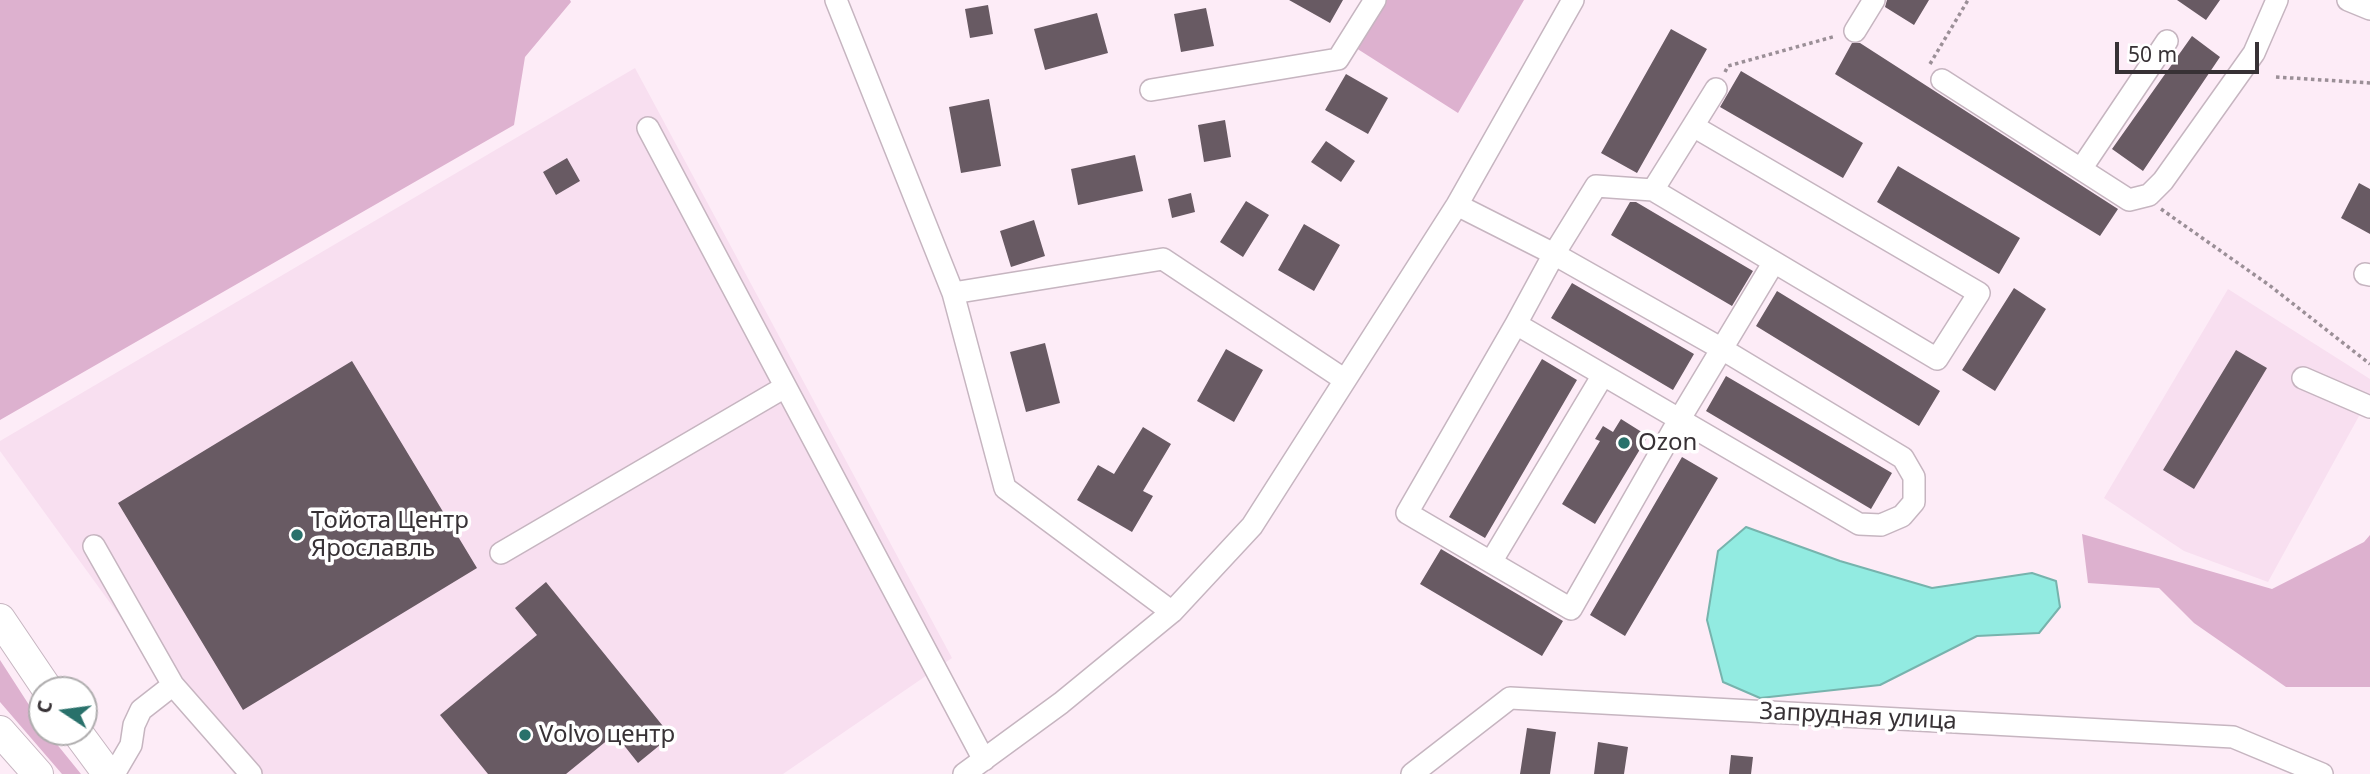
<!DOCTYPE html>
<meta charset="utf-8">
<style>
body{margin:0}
#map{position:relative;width:2370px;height:774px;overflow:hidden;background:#fdecf7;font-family:"Noto Sans",sans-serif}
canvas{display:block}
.north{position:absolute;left:28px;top:676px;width:70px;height:70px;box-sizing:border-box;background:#fff;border:2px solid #afadae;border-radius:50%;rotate:283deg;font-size:19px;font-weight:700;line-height:28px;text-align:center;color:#373135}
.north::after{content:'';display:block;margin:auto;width:24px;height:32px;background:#29716b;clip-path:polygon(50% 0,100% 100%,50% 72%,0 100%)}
.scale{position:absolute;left:2115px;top:42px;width:144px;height:32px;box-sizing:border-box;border:4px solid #373135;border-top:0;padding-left:9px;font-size:21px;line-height:24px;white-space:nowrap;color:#373135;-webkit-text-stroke:5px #fff;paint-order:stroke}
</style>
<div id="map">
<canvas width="2370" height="774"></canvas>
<div class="north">С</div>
<div class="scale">50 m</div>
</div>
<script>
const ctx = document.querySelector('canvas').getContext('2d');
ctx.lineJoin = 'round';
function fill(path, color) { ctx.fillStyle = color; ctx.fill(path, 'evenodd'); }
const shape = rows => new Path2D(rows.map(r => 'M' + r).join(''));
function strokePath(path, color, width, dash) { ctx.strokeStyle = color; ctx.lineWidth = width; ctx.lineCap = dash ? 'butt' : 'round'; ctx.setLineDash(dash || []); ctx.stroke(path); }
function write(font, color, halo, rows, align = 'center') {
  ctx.font = font + ' "Noto Sans",sans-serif'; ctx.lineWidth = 7; ctx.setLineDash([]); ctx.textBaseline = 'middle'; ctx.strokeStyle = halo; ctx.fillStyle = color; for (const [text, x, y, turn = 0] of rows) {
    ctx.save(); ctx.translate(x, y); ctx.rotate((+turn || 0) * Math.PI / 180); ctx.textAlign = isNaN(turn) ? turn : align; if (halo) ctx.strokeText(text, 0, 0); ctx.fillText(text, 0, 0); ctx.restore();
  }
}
fill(shape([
 [635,68,952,658,783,774,234,774,0,451,0,441],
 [2228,289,2370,379,2370,396,2268,582,2184,551,2104,498]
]), '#f8dff0');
fill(shape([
 [0,0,570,0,571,2,525,57,514,125,0,420],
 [1385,0,1524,0,1458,113,1356,48],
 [2082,534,2272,589,2364,542,2370,535,2370,687,2286,687,2194,623,2159,588,2088,583],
 [0,660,42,725,42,732,47,732,81,774,62,774,0,702]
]), '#ddb1cf');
const water = shape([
 [1746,527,1840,561,1932,588,2032,573,2056,581,2060,607,2039,633,1977,636,1880,685,1760,698,1723,682,1707,620,1718,551,1746,527]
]);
fill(water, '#92ebe1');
strokePath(water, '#77b3ad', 2);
fill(shape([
 [1289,0,1343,0,1330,23],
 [1887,0,1929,0,1914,25,1885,7],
 [2177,0,2220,0,2206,20],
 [988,5,993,34,970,38,965,9],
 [1206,8,1214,46,1181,52,1174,14],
 [1097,13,1108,53,1045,70,1034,29],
 [1671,29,1707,49,1637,173,1601,153],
 [2192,36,2220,57,2143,171,2112,149],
 [1852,43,1860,43,2118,209,2100,236,1835,74],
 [1741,71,1863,143,1843,178,1720,107],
 [1346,74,1388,98,1368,134,1325,110],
 [989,99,1001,166,961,173,949,107],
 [1225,120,1231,157,1204,162,1198,125],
 [1326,141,1355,161,1341,182,1311,162],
 [1135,155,1143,191,1078,205,1071,169],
 [567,158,580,181,556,195,543,172],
 [1898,166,2020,238,1999,274,1877,202],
 [2359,183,2370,189,2370,234,2341,218],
 [1191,193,1195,212,1172,218,1168,199],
 [1246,201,1269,215,1243,257,1220,242],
 [1630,202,1636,202,1753,271,1732,306,1611,235],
 [1034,220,1045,256,1011,267,1000,231],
 [1304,224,1340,245,1314,291,1278,270],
 [1572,283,1694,354,1673,390,1551,318],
 [2014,288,2046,309,1995,391,1962,370],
 [1777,291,1940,391,1919,426,1756,326],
 [1045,343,1060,403,1026,412,1010,352],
 [1226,349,1263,370,1234,422,1197,401],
 [2236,350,2267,368,2194,489,2163,470],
 [1542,359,1577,380,1485,538,1449,517],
 [352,361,477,568,243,710,118,503],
 [1726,376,1892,473,1871,509,1706,411],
 [1621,419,1648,436,1595,524,1562,504,1600,441,1595,439,1603,426,1613,432],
 [1143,427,1171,444,1143,491,1153,496,1132,532,1077,500,1098,465,1114,474],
 [1682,457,1718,478,1625,636,1590,615],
 [1441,549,1563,621,1542,656,1420,584],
 [546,582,671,736,638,763,615,734,566,774,488,774,440,715,537,635,515,608],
 [1527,728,1556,732,1550,774,1520,774],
 [1598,742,1628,747,1624,774,1594,774],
 [1731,755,1753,757,1751,774,1729,774]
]), '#685a63');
const minor = shape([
 [836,0,953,293,1005,488,1172,612],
 [2348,0,2370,9],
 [1855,31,1874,0],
 [1942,80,2129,200,2149,195,2163,181,2254,53,2277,0],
 [1151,90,1338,59,1375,0],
 [1693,126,1716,89],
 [648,128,984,760],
 [2081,169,2167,41],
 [1457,205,1554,254,1596,186,1653,190,1693,126,1979,293,1937,359,1653,190],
 [1554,254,1722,349,1903,458,1914,477,1914,502,1902,516,1881,525,1859,524,1516,324,1554,254],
 [2365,274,2370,275],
 [953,293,1163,259,1345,380],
 [1516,324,1407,513,1571,609,1679,420,1774,262],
 [2303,378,2370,407],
 [94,546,173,685,251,774],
 [501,553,785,387],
 [1491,562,1603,375],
 [114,774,131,745,134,725,141,710,173,685],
 [964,774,1061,703,1172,612,1252,526,1457,205,1573,0],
 [1412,774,1510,698,2233,737,2322,774]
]);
const highway = shape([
 [0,619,48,690],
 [0,731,38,774],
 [77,732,108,774]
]);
strokePath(minor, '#c6b5c0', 24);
strokePath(highway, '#c6b5c0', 32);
strokePath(shape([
 [1930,64,1968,0],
 [1725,72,1728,66,1836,36],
 [2276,77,2370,83],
 [2161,209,2269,285,2370,364]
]), '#9b8f97', 3.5, [3.5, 3.5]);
strokePath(minor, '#fff', 21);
strokePath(highway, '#fff', 30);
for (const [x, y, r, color] of [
 [1624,443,7,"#29716b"],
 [297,535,7,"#29716b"],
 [525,735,7,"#29716b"]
]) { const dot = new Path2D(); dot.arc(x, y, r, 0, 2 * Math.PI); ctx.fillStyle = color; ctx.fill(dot); strokePath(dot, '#fff', 2.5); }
write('24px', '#373135', '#fff', [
 ["Ozon",1638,443],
 ["Тойота Центр",311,521],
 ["Ярославль",311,549],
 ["Volvo центр",539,735]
], 'left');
write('24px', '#373135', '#fff', [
 ["Запрудная улица",1858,717,3]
]);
</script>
